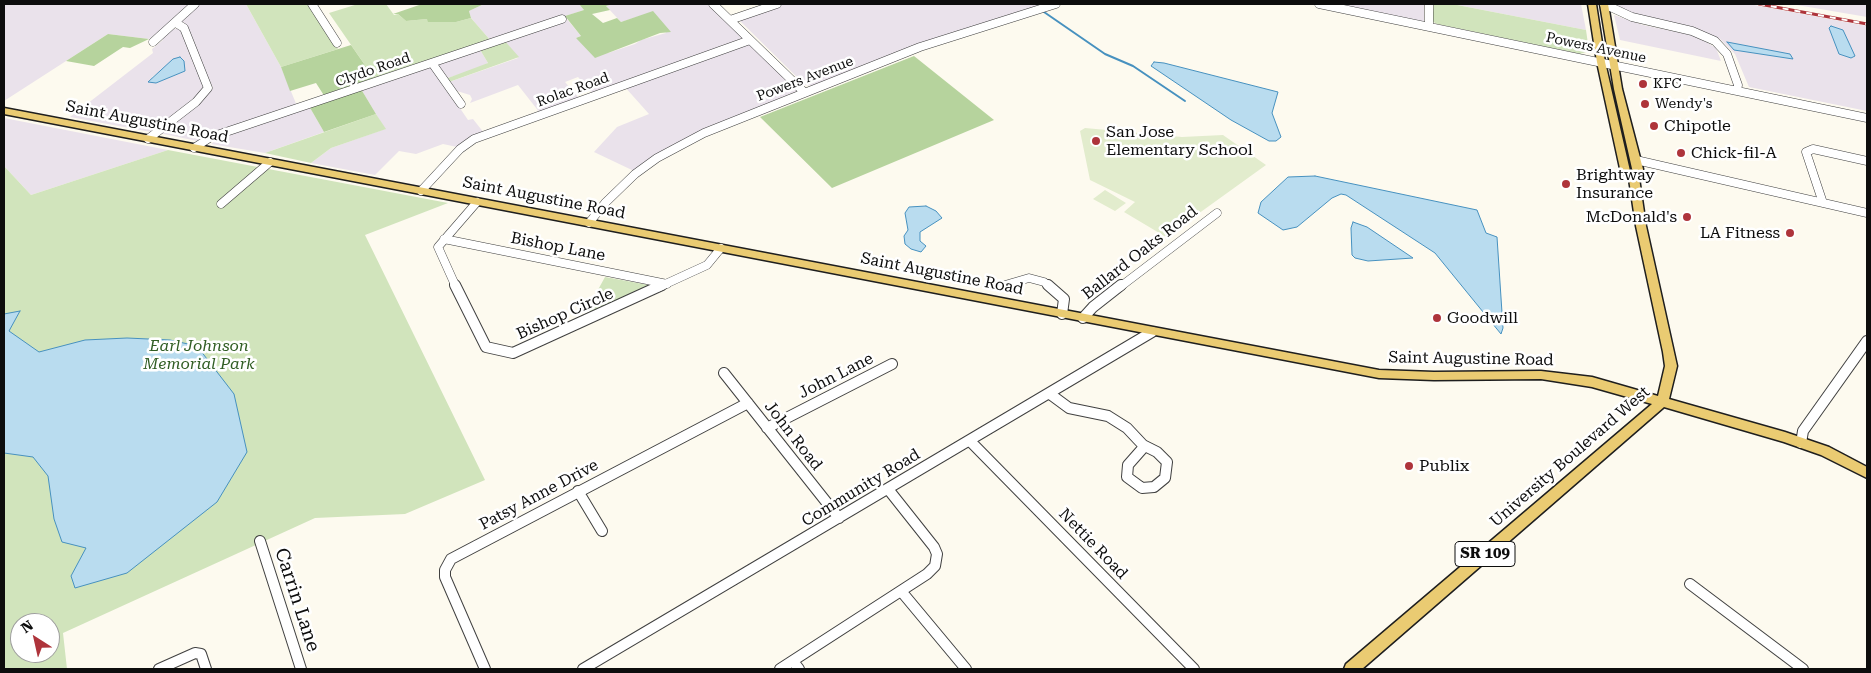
<!DOCTYPE html>
<style>
body{margin:0}
#map{position:relative;width:1871px;height:673px;overflow:hidden;background:#fdfaef;font-family:"Roboto Serif",serif}
canvas{display:block}
.frame{position:absolute;inset:0;border:5px solid #0d0d0d;pointer-events:none}
.north{position:absolute;left:10px;top:613px;width:50px;height:50px;box-sizing:border-box;background:#fff;border:1px solid #9e9e9e;border-radius:50%;rotate:325deg;font-size:14px;font-weight:700;line-height:20px;text-align:center;color:#0d0d0d}
.north::after{content:'';display:block;margin:auto;width:18px;height:22px;background:#ae343b;clip-path:polygon(50% 0,100% 100%,50% 72%,0 100%)}
</style>
<div id="map">
<canvas width="1871" height="673"></canvas>
<div class="frame"></div>
<div class="north">N</div>
</div>
<script>
const ctx = document.querySelector('canvas').getContext('2d');
ctx.lineJoin = 'round';
function fill(path, color) { ctx.fillStyle = color; ctx.fill(path, 'evenodd'); }
const shape = rows => new Path2D(rows.map(r => 'M' + r).join(''));
function strokePath(path, color, width, dash) { ctx.strokeStyle = color; ctx.lineWidth = width; ctx.lineCap = dash ? 'butt' : 'round'; ctx.setLineDash(dash || []); ctx.stroke(path); }
function write(font, color, halo, rows, align = 'center') {
  ctx.font = font + ' "Roboto Serif",serif'; ctx.lineWidth = 5; ctx.setLineDash([]); ctx.textBaseline = 'middle'; ctx.strokeStyle = halo; ctx.fillStyle = color; for (const [text, x, y, turn = 0] of rows) {
    ctx.save(); ctx.translate(x, y); ctx.rotate((+turn || 0) * Math.PI / 180); ctx.textAlign = isNaN(turn) ? turn : align; if (halo) ctx.strokeText(text, 0, 0); ctx.fillText(text, 0, 0); ctx.restore();
  }
}
fill(shape([
 [4,4,246,4,281,67,297,106,197,141,159,133,213,88,184,22,172,23,149,39,108,34,4,101],
 [484,4,579,4,584,10,491,41,471,18,469,11],
 [613,4,710,4,744,37,741,41,593,94,578,77,565,82,580,99,540,113,518,85,470,103,472,99,470,95,457,91,449,82,518,58,504,40,566,18,581,36,576,38,608,53,635,44,641,40,666,33,653,12,621,22,606,6],
 [782,4,1035,4,1040,7,814,86,805,85,739,20],
 [1334,4,1424,4,1424,21,1419,21],
 [1452,4,1581,4,1586,30],
 [1613,4,1749,4,1867,26,1867,111,1749,87,1735,54,1720,39,1688,26,1631,13],
 [1791,4,1867,4,1867,17],
 [1614,15,1643,25,1696,36,1716,48,1721,61,1620,40],
 [180,28,204,83,203,92,151,132,70,117,153,53,152,49,163,40,162,36,169,30],
 [173,59,185,71,156,83,152,77,161,71],
 [747,43,751,44,797,91,694,135,634,171,594,152,617,127,649,114,624,86],
 [479,48,488,63,482,67,448,78,437,64],
 [432,67,468,120,473,119,484,133,469,138,457,147,443,144,416,154,399,151,375,175,311,163,331,148,385,129,361,89],
 [309,106,324,132,265,153,211,144,220,137],
 [4,118,168,150,31,195,4,166]
]), '#eae2eb');
fill(shape([
 [246,4,308,4,338,49,281,67],
 [358,4,386,4,394,15,398,14,406,21,427,19,456,22,471,18,491,41,376,81,329,13],
 [1434,4,1452,4,1586,30,1589,51,1580,54,1437,24,1432,21],
 [504,40,519,57,449,82,448,78,488,63,479,48],
 [376,114,386,129,331,148,311,163,265,153],
 [168,150,448,203,365,235,485,480,405,514,315,518,63,633,67,669,4,669,4,166,31,195],
 [20,623,50,623,50,653,20,653],
 [605,277,654,286,592,314,588,308]
]), '#d1e4bc');
fill(shape([
 [422,4,484,4,469,11,471,18,456,22,428,22,427,19,406,21,398,14,393,14],
 [579,4,613,4,606,6,610,10,592,14,603,23,617,18,621,22,653,11,671,32,660,33,595,58,576,38,581,36,565,16,584,10],
 [108,34,149,39,130,48,123,47,94,66,66,61],
 [351,45,376,81,325,97,316,83,290,91,281,67],
 [914,56,994,120,832,188,760,117],
 [361,89,376,114,324,132,309,106]
]), '#b6d39d');
fill(shape([
 [1085,128,1182,137,1223,135,1266,165,1166,237,1124,212,1135,202,1090,180,1080,131],
 [1105,190,1126,203,1115,211,1093,199]
]), '#e2eccd');
const water = shape([
 [1831,26,1843,30,1855,56,1851,58,1839,54,1829,28,1831,26],
 [1727,42,1790,54,1793,59,1734,50,1727,42],
 [180,57,184,61,185,71,156,83,148,82,173,59,180,57],
 [1154,62,1164,63,1278,92,1272,113,1281,137,1276,141,1269,141,1231,120,1157,70,1151,66,1154,62],
 [1315,176,1477,210,1486,233,1497,237,1503,328,1501,334,1435,253,1346,195,1341,194,1332,198,1297,227,1283,230,1258,213,1261,202,1288,177,1315,176],
 [926,206,936,211,942,218,920,232,920,241,926,246,921,252,911,249,905,244,904,236,908,230,905,213,909,207,926,206],
 [1353,222,1367,227,1413,258,1368,261,1355,258,1352,255,1351,228,1353,222],
 [20,311,9,331,39,352,85,340,127,338,170,340,197,346,234,394,247,452,217,502,127,573,75,588,71,576,86,548,62,542,54,519,48,476,33,457,4,453,4,314,20,311]
]);
fill(water, '#b9dcef');
strokePath(water, '#4791bf', 1);
strokePath(shape([
 [1044,12,1105,54,1133,66,1185,101]
]), '#4791bf', 2);
const minorFar1 = shape([
 [312,4,337,43],
 [713,4,804,92],
 [1319,4,1867,118],
 [1429,4,1429,27],
 [1604,4,1632,17,1692,31,1715,41,1727,54,1738,85,1737,90],
 [730,20,777,4],
 [153,42,195,4],
 [432,63,461,104],
 [148,139,196,102,208,88,184,28,176,23],
 [194,148,211,137,562,19],
 [1636,160,1867,213],
 [421,191,460,149,474,139,750,40],
 [1823,203,1806,152,1813,149,1867,161],
 [221,204,270,162],
 [589,223,605,203,635,174,657,158,704,133,920,47,1056,4],
 [444,239,667,284],
 [1005,285,1029,278,1044,282,1050,287],
 [456,287,438,247,477,202],
 [659,287,707,265,721,248],
 [1120,287,1217,213]
]);
const minor = shape([
 [455,285,486,347,513,353,662,285],
 [1048,285,1064,299,1062,314],
 [1083,318,1093,307,1121,285],
 [724,373,839,518],
 [1050,394,1069,408,1108,416,1127,428,1143,445],
 [767,428,892,364],
 [970,441,1194,669],
 [1801,443,1803,431,1867,341],
 [1143,445,1157,452,1167,462,1165,478,1154,487,1142,488,1127,477,1128,465,1143,448,1143,445],
 [578,491,602,531],
 [260,541,301,669],
 [1690,584,1803,669],
 [901,591,966,669],
 [793,661,799,669],
 [159,669,195,653,201,654,206,669],
 [485,669,445,577,445,570,451,559,748,403],
 [583,669,1152,332],
 [780,669,927,574,935,566,937,554,934,547,888,489]
]);
const major = shape([
 [1588,4,1596,4,1605,62,1630,171,1633,173,1614,89,1600,4,1608,4,1622,89,1644,173,1639,178,1646,226,1677,366,1669,399,1785,432,1829,447,1867,467,1867,478,1821,455,1784,442,1664,407,1362,669,1344,669,1346,664,1652,404,1592,387,1541,379,1434,380,1379,378,4,114,4,108,1379,370,1434,372,1541,371,1592,377,1658,396,1665,366,1663,352,1636,226,1629,179,1621,173,1597,62,1588,4]
]);
strokePath(minorFar1, '#404040', 9);
strokePath(minor, '#404040', 12);
strokePath(major, '#1e1e1e', 3);
strokePath(minorFar1, '#fff', 8);
strokePath(minor, '#fff', 10);
fill(major, '#eacb72');
const rail = shape([
 [1759,4,1867,24]
]);
strokePath(rail, '#ae343b', 3);
strokePath(rail, '#fff', 2, [6]);
for (const [x, y, r, color] of [
 [1643,84,5,"#ae343b"],
 [1645,104,5,"#ae343b"],
 [1654,126,5,"#ae343b"],
 [1096,141,5,"#ae343b"],
 [1681,153,5,"#ae343b"],
 [1566,184,5,"#ae343b"],
 [1687,217,5,"#ae343b"],
 [1790,233,5,"#ae343b"],
 [1437,318,5,"#ae343b"],
 [1409,466,5,"#ae343b"]
]) { const dot = new Path2D(); dot.arc(x, y, r, 0, 2 * Math.PI); ctx.fillStyle = color; ctx.fill(dot); strokePath(dot, '#fff', 2); }
write('14px', '#0d0d0d', '#fff', [
 ["Powers Avenue",1596,48,12],
 ["Clydo Road",373,70,-19],
 ["Powers Avenue",805,79,-21],
 ["Rolac Road",573,90,-20]
]);
write('14px', '#0d0d0d', '#fff', [
 ["KFC",1653,84],
 ["Wendy's",1655,104]
], 'left');
for (const [x, y, w] of [
 [1485,554,60]
]) { const box = new Path2D(); box.roundRect(x - w / 2, y - 12.5, w, 25, 4); ctx.fillStyle = '#fff'; ctx.fill(box); strokePath(box, '#0d0d0d', 1); }
write('bold 15px', '#0d0d0d', null, [
 ["SR 109",1485,554]
]);
write('16px', '#0d0d0d', '#fff', [
 ["Saint Augustine Road",147,122,11],
 ["Saint Augustine Road",544,198,11],
 ["Bishop Lane",558,247,11],
 ["Ballard Oaks Road",1140,253,-38],
 ["Saint Augustine Road",942,274,11],
 ["Bishop Circle",565,314,-24],
 ["Saint Augustine Road",1471,359,1],
 ["John Lane",836,376,-27],
 ["John Road",793,436,52],
 ["University Boulevard West",1570,457,-41],
 ["Community Road",861,488,-31],
 ["Patsy Anne Drive",539,495,-28],
 ["Nettie Road",1093,544,46]
]);
write('16px', '#0d0d0d', '#fff', [
 ["Chipotle",1664,126],
 ["San Jose",1106,132],
 ["Elementary School",1106,150],
 ["Chick-fil-A",1691,153],
 ["Brightway",1576,175],
 ["Insurance",1576,193],
 ["McDonald's",1677,217,"right"],
 ["LA Fitness",1780,233,"right"],
 ["Goodwill",1447,318],
 ["Publix",1419,466]
], 'left');
write('italic 16px', '#315e24', '#fff', [
 ["Earl Johnson",199,346],
 ["Memorial Park",199,364]
]);
write('19px', '#0d0d0d', '#fff', [
 ["Carrin Lane",297,600,72]
]);
</script>
